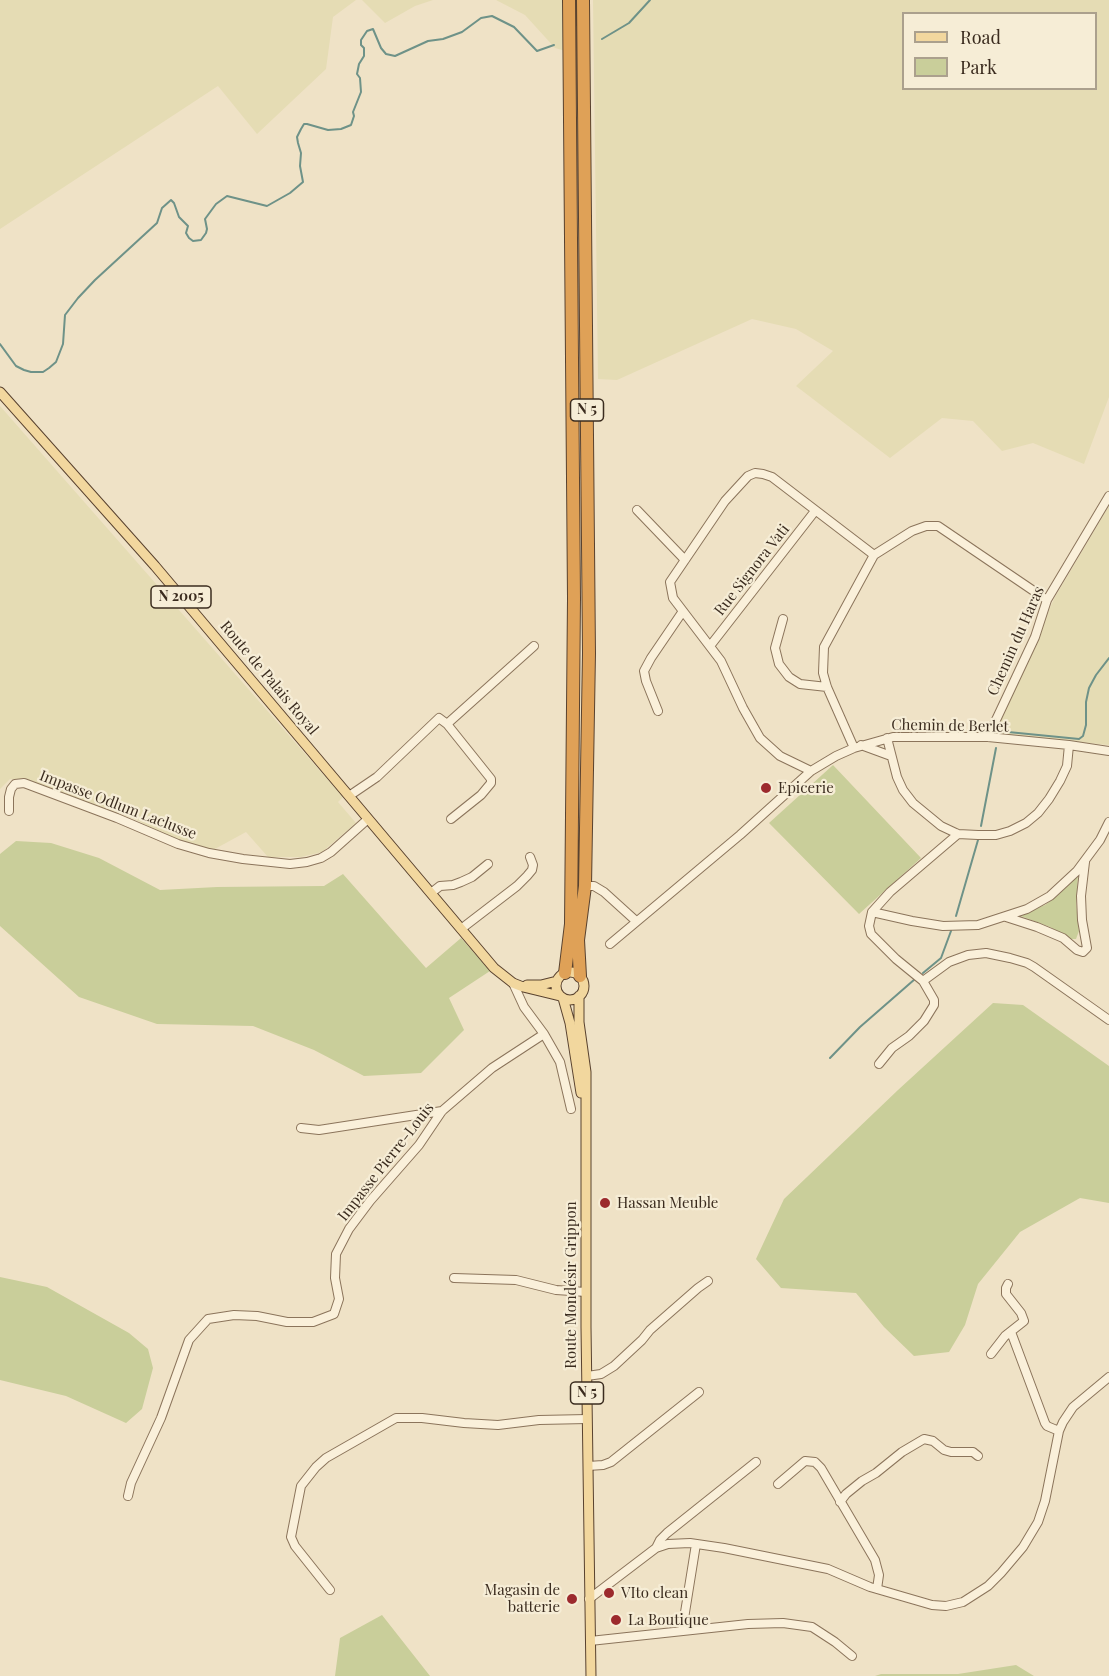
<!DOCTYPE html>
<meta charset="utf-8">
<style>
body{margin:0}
#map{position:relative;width:1109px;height:1676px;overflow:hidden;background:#efe2c6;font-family:"Playfair Display",serif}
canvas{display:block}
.legend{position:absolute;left:902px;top:12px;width:195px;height:78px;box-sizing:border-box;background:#f6edd6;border:2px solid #aba08d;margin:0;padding:8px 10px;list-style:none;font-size:18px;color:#3b2c1f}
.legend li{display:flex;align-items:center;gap:12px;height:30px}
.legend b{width:30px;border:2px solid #aba08d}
</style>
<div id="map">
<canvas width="1109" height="1676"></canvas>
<ul class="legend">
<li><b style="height:8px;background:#f2d79e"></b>Road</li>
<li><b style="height:16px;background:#c9ce9a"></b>Park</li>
</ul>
</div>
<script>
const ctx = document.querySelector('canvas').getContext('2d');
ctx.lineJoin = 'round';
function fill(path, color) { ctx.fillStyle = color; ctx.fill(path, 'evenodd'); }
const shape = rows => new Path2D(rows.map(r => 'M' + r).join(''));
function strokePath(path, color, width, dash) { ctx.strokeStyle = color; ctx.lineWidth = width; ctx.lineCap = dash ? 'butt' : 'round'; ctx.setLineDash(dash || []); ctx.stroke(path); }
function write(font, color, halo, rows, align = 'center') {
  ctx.font = font + ' "Playfair Display",serif'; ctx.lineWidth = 4.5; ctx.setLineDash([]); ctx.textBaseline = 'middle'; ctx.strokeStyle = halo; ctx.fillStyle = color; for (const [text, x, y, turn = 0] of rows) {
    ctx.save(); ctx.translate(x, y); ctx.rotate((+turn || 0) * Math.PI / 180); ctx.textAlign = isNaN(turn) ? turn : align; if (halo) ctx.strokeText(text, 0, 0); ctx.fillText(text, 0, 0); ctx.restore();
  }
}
fill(shape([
 [0,0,356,0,333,17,326,69,257,134,218,86,0,229],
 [362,0,433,0,415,6,385,23],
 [496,0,569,0,569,52,555,48,525,15],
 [593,0,1109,0,1109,397,1084,464,1033,443,1002,451,973,421,942,418,890,458,796,386,833,351,796,329,752,319,617,380,598,379],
 [904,14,1096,14,1096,88,904,88],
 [0,406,343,797,338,802,356,823,322,852,301,857,268,857,246,832,213,850,178,841,132,818,31,781,10,779,0,789],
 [1109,506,1109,745,994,734,1003,710,1055,597]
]), '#e5dcb4');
fill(shape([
 [833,765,921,858,859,914,769,823],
 [16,841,51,843,99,858,160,890,217,887,324,886,343,874,426,968,461,938,490,971,449,998,464,1030,421,1073,364,1076,314,1050,253,1026,157,1024,79,997,0,926,0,854],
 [1078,876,1076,903,1079,931,1076,939,1070,939,1050,927,1018,915,1045,905,1057,896],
 [993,1003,1023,1005,1109,1066,1109,1203,1080,1198,1020,1232,978,1284,965,1325,949,1352,914,1356,884,1327,856,1293,781,1288,756,1259,784,1199,898,1090],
 [0,1277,47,1287,129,1333,148,1349,153,1368,142,1409,126,1423,66,1396,0,1380],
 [382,1615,430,1676,335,1676,340,1638],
 [1016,1665,1034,1676,875,1676,881,1674,958,1674]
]), '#c9ce9a');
strokePath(shape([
 [602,39,629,23,650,0],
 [0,344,16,366,24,370,31,372,43,372,49,368,56,362,63,344,65,315,78,298,95,280,157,223,162,208,171,200,174,203,179,217,188,226,186,233,189,238,193,241,201,240,206,233,207,229,205,219,216,204,227,196,267,206,290,193,303,182,300,166,301,153,298,143,297,137,301,129,304,124,307,124,328,130,341,129,351,125,354,116,353,112,361,92,360,78,357,74,359,64,364,56,364,48,361,45,361,40,367,31,373,29,381,48,386,54,395,56,428,41,443,39,462,32,481,18,492,16,514,27,537,51,554,45],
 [998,731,1079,739,1083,736,1086,725,1086,702,1089,688,1096,675,1109,658],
 [981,826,996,748],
 [956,916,978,840],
 [923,973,941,958,951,931],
 [830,1058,860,1027,915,979]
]), '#6e9288', 2);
const minor = shape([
 [637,510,685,560],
 [783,619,775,648,779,664,789,677,800,684,827,687],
 [710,646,815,511],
 [658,711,646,681,644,671,651,658,683,611],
 [447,724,534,646],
 [988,737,1035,637,1047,600,1109,496],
 [887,738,897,777,903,790,913,803,941,826,958,834,978,835,996,835,1010,831,1026,823,1038,813,1049,799,1060,781,1067,766,1069,745],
 [861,745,891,756],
 [854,748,827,687,823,673,824,647,874,555,912,531,926,526,938,526,1047,600],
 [811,771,780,756,760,738,743,708,721,661,673,598,670,582,725,501,748,476,755,473,763,474,772,477,874,555],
 [349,796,377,777,439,718,447,724,491,779,491,783,481,795,451,819],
 [9,811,9,797,11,789,15,784,24,783,117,818,178,844,209,853,243,859,290,864,307,862,321,858,331,852,368,819],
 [585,886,594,886,604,892,636,921],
 [431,893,440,886,453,885,461,882,472,877,488,864],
 [872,912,912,921,943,926,978,925,1027,909,1050,896,1077,871,1100,840,1109,822],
 [1006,917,1037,927,1063,938,1077,950,1083,952,1087,948,1082,920,1081,896,1085,862],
 [461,929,517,886,527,876,532,870,533,865,530,857],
 [610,944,740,835,811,771,836,756,854,748,893,737,988,737,1069,745,1109,751],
 [923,981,949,962,968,955,986,953,1010,958,1027,963,1034,967,1109,1020],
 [513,983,524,1007,544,1034,560,1062,571,1109],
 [879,1064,892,1048,909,1036,924,1021,934,1005,934,1000,923,981,896,959,871,934,869,926,872,912,890,892,958,834],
 [301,1128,319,1130,442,1111],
 [454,1278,516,1280,556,1290,586,1292],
 [1011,1332,1045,1423,1047,1426,1059,1431],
 [991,1354,1005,1336,1024,1321,1021,1313,1006,1294,1006,1288,1008,1284],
 [587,1376,601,1374,614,1366,642,1340,650,1330,698,1288,708,1281],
 [588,1466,603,1465,611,1462,699,1392],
 [778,1484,805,1461,815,1462,821,1468,875,1560,879,1575,877,1589],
 [128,1496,131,1483,161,1418,189,1340,208,1319,234,1315,257,1316,287,1322,313,1322,334,1314,339,1299,335,1278,336,1254,349,1229,370,1201,419,1145,442,1111,492,1068,544,1034],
 [840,1502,846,1494,862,1481,876,1473,902,1452,924,1439,933,1441,944,1450,951,1452,973,1452,978,1456],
 [656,1548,660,1540,667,1533,756,1462],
 [330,1590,295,1546,291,1537,301,1486,316,1467,326,1458,396,1418,422,1418,464,1423,498,1425,539,1420,587,1419],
 [589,1599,656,1548,668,1544,690,1543,724,1548,828,1569,870,1587,932,1605,946,1606,963,1602,988,1586,1001,1573,1023,1547,1038,1522,1045,1501,1059,1431,1063,1422,1073,1407,1109,1377],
 [682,1631,696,1544],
 [590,1641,748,1624,783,1623,812,1627,835,1642,852,1656]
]);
const major = shape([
 [0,392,155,566,494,968,513,983,523,987,560,996],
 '556 986a14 14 0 1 1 28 0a14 14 0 1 1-28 0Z',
 [527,985,541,985,557,981],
 [579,996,579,1022,586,1072,586,1327,591,1676],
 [563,998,570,1023,581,1093]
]);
const highway = shape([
 [565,973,571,924,574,598,569,0],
 [580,976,578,940,585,886,589,653,583,0]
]);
strokePath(minor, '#8b745b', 10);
strokePath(major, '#59422f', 11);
strokePath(highway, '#59422f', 14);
strokePath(minor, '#faf0da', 8);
strokePath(major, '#f2d79e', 9);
strokePath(highway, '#dfa157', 12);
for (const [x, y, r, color] of [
 [766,788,6,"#9c2a2d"],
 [605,1203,6,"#9c2a2d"],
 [609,1593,6,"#9c2a2d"],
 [572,1599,6,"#9c2a2d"],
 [616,1620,6,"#9c2a2d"]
]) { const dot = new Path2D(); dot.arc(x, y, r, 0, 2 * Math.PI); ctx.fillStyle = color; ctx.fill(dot); strokePath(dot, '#f6edd6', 2); }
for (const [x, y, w] of [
 [587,410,33],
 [181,597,60],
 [587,1393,33]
]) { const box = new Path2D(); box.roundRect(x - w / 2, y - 11, w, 22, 4.5); ctx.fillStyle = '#f6edd6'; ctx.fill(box); strokePath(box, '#3b2c1f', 1.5); }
write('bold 14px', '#3b2c1f', null, [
 ["N 5",587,410],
 ["N 2005",181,597],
 ["N 5",587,1393]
]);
write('15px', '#3b2c1f', '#f6edd6', [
 ["Rue Signora Vati",752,570,-52],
 ["Chemin du Haras",1016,641,-66],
 ["Route de Palais Royal",269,678,50],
 ["Chemin de Berlet",950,726,1],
 ["Impasse Odlum Laclusse",118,805,21],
 ["Impasse Pierre-Louis",386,1162,-52],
 ["Route Mondésir Grippon",571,1285,-90]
]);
write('15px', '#3b2c1f', '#f6edd6', [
 ["Epicerie",778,788],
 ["Hassan Meuble",617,1203],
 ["Magasin de",560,1590,"right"],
 ["batterie",560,1607,"right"],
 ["VIto clean",621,1593],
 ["La Boutique",628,1620]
], 'left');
</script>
